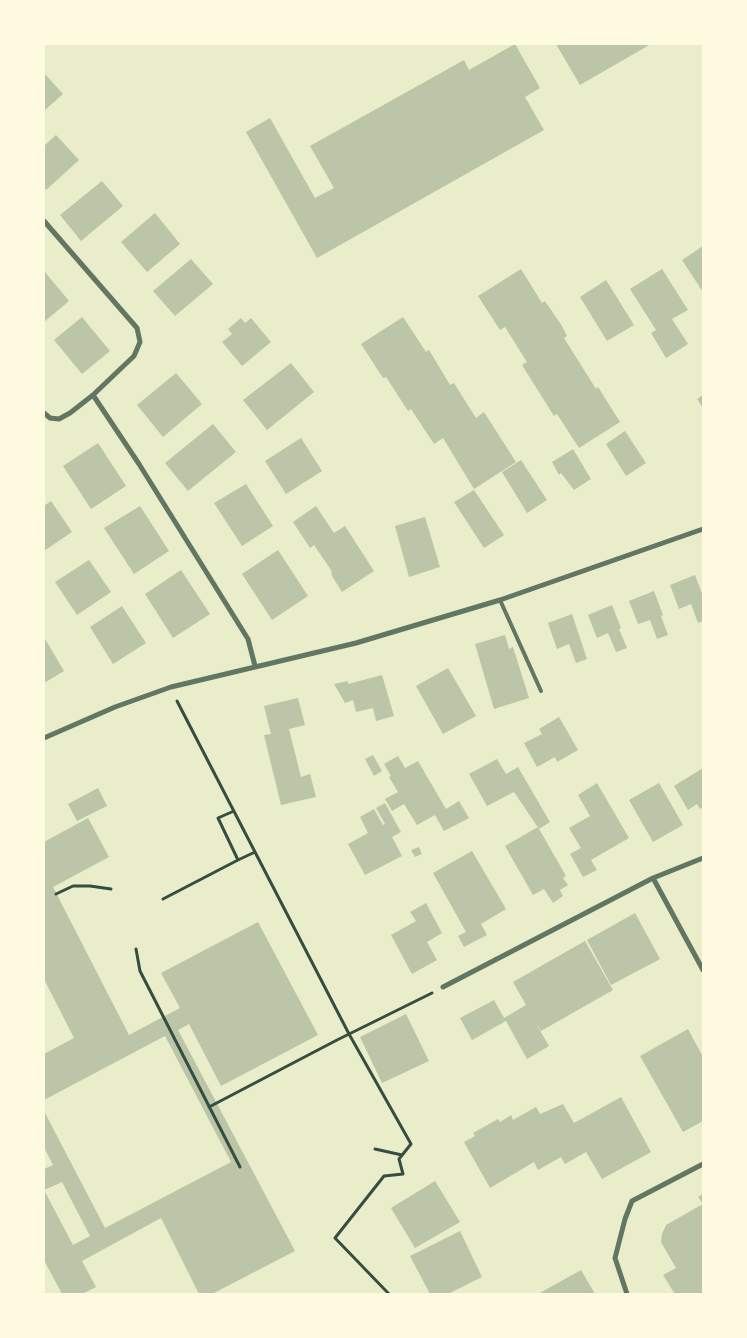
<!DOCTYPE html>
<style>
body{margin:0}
#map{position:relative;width:747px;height:1338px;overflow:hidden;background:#e9edc9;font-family:Poppins,sans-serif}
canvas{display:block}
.frame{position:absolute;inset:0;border:45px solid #fefae0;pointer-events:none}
</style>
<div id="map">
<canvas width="747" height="1338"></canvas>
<div class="frame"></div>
</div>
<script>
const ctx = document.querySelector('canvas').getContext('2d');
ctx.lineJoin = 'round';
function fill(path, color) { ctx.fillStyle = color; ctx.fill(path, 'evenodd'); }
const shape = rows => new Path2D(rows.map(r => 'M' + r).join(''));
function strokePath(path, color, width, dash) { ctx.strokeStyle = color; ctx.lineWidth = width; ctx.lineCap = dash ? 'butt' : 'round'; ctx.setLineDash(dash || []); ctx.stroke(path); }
fill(shape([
 [515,44,540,88,525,97,544,130,317,258,246,132,270,118,315,198,334,188,310,146,464,60,469,70],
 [556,44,651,44,580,85],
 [44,73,63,94,44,111],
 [56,135,79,160,46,190,44,188,44,146],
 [102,181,123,206,81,241,60,215],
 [155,213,180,244,147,272,121,242],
 [703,246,703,292,682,260],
 [191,259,213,284,175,316,153,291],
 [521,269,542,303,545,301,562,326,567,336,564,338,596,389,598,387,620,422,579,448,557,414,554,416,522,365,527,362,505,327,500,330,478,296],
 [662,269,688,310,672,319,688,344,666,358,651,333,656,330,630,289],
 [44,271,69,301,44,322],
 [606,280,634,325,607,341,580,297],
 [82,317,110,351,82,374,54,340],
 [403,317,426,352,429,350,450,385,454,383,476,418,484,412,516,462,474,489,443,438,434,444,411,409,408,411,386,377,383,378,361,344],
 [241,318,245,323,251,318,271,342,242,366,222,342,232,334,228,329],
 [291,363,314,392,267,430,243,400],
 [176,373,202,404,163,437,137,405],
 [703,395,703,408,697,399],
 [213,424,236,452,188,491,165,463],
 [625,431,646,463,626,476,606,444],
 [301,438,322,471,286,494,265,461],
 [98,443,126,486,91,509,63,466],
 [573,449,591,479,574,490,561,473,559,475,552,462],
 [521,460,547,500,527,513,502,472],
 [246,484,273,526,242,546,214,503],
 [474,490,504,535,484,548,454,502],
 [51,501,72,532,44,551,44,506],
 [140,506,169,551,134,574,104,528],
 [316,506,334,533,345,526,374,571,342,592,332,576,331,570,314,545,310,548,293,522],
 [425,517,440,567,409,577,395,526],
 [278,550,308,596,272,620,242,574],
 [89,560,111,592,77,615,55,582],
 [181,570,210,614,173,638,145,594],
 [695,575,703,596,702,600,703,621,698,623,691,604,679,609,670,585],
 [654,591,663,615,661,616,668,635,657,639,650,620,638,624,629,601],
 [612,605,621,628,619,629,627,648,616,652,608,633,597,638,588,615],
 [122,606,146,643,113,664,90,627],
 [572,614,587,659,576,663,569,644,557,649,548,623],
 [505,635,509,649,513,647,529,698,494,709,475,644],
 [44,637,64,671,44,683],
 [448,668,476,716,443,734,416,686],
 [382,675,394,716,376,721,373,708,356,712,353,700,345,703,334,684,348,681,348,684],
 [298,698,305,725,289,729,301,777,310,774,316,797,281,805,264,735,271,734,264,706],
 [559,717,578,750,557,762,555,757,537,767,524,743,542,734,539,729],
 [373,755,382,771,374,776,365,759],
 [398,756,405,768,418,761,446,809,459,801,469,818,444,831,435,815,417,825,404,804,392,811,385,799,398,792,389,777,391,776,384,764],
 [497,759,506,774,518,767,550,822,539,829,514,792,487,806,469,774],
 [703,768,703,807,700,809,697,804,688,810,674,786],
 [597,783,629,838,591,860,597,870,583,877,570,854,581,848,569,828,590,816,578,795],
 [659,783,683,825,653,842,629,800],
 [98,788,107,806,77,821,68,804],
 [385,803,401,832,392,837,402,856,365,875,348,844,368,833,360,817,374,809,383,825,385,824,376,808],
 [88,818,109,857,53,887,129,1035,180,1008,161,973,258,922,318,1035,221,1086,189,1024,178,1030,295,1251,212,1294,199,1294,161,1218,82,1261,96,1287,82,1294,62,1294,44,1260,44,1169,53,1165,44,1147,44,1111,105,1228,231,1162,165,1036,44,1100,44,1054,74,1038,44,979,44,842],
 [62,1182,90,1236,73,1245,44,1190],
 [538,827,566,876,563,878,568,885,560,890,563,896,553,903,544,889,533,895,505,846],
 [419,847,422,854,415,857,411,850],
 [472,851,506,909,481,924,487,935,464,947,458,936,466,932,433,873],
 [426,903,442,933,427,942,437,960,412,974,391,935,416,921,410,912],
 [635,913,660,959,611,985,587,940],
 [585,941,613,990,541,1031,535,1022,549,1046,527,1059,506,1021,472,1040,460,1018,494,1000,504,1018,526,1005,513,982],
 [406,1014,429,1061,382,1083,360,1037],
 [688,1029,703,1057,703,1121,683,1132,640,1056],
 [621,1097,651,1152,602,1179,586,1152,565,1164,561,1157,538,1170,534,1162,490,1188,464,1142,475,1136,473,1133,498,1119,500,1122,511,1115,513,1120,536,1107,540,1114,563,1104,574,1123],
 [435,1181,460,1222,415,1248,391,1208],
 [703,1194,703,1294,675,1294,663,1275,676,1268,661,1242,662,1234,666,1225,703,1204,698,1197],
 [460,1231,482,1277,448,1294,430,1294,410,1256],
 [581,1270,595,1294,538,1294]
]), '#bcc5a7');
strokePath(shape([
 [177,701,349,1034,411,1144,399,1159,403,1174,384,1176,335,1238,389,1294],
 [238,860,255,852],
 [56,894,73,886,90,886,111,889],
 [163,899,238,860,218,818,234,811],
 [136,949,140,971,240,1167],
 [209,1107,337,1040,432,993],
 [375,1149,402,1155]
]), '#344e41', 3);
strokePath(shape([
 [500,600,541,691]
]), '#617663', 4);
strokePath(shape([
 [44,221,137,328,140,342,134,356,93,395,70,413,59,419,50,418,44,413],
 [93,395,139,464,248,639,255,666],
 [44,738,115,707,171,687,356,643,500,600,703,529],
 [653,878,703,858],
 [443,987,653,878,703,970],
 [627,1294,615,1258,625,1219,632,1201,703,1164]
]), '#617663', 5);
</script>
